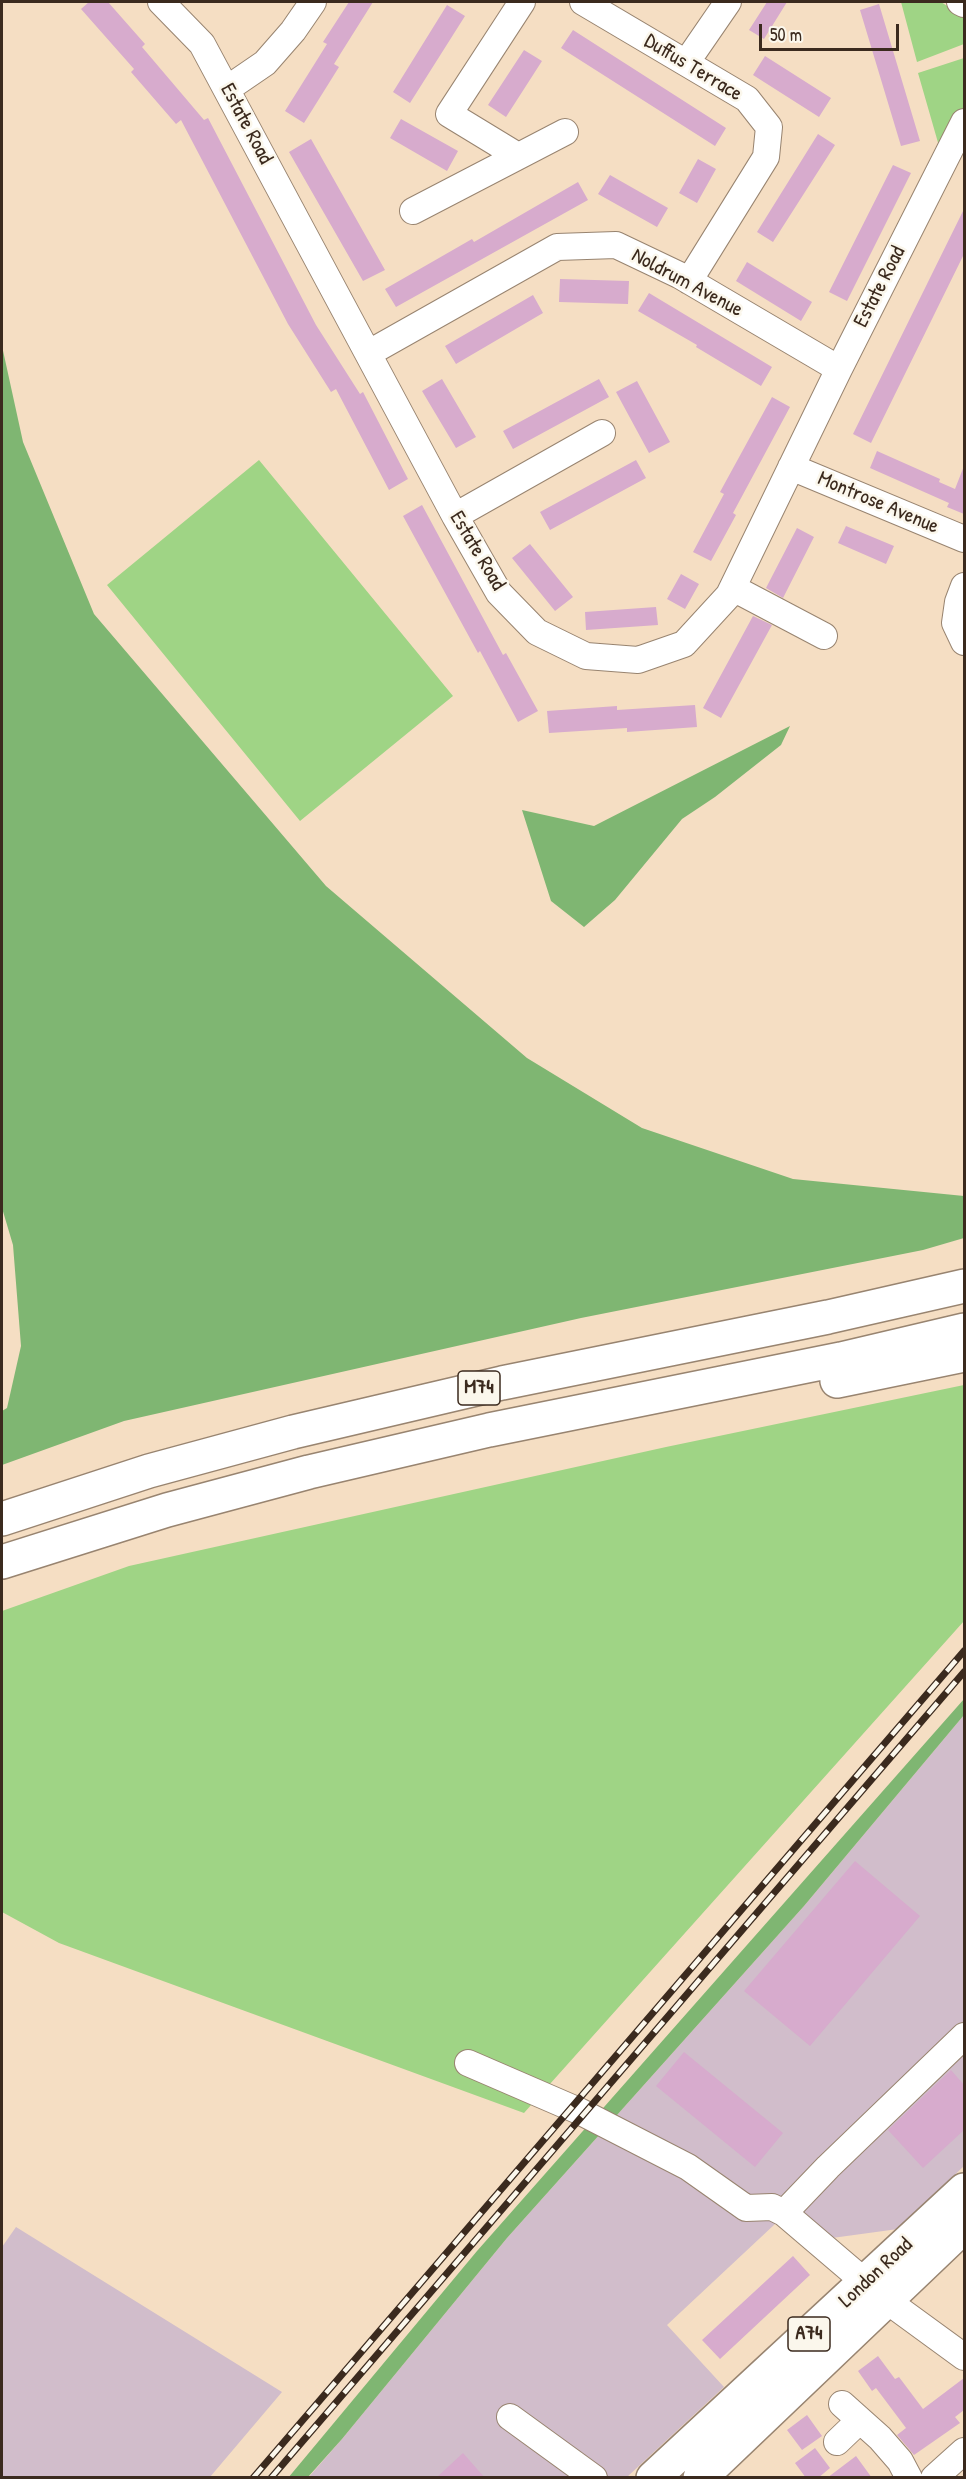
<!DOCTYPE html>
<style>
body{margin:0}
#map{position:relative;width:966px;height:2479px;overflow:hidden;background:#f5dec3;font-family:"Patrick Hand",sans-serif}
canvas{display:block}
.frame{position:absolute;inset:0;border:3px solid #3b2a1e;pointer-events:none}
.scale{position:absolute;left:759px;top:24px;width:140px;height:27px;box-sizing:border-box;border:3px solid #3b2a1e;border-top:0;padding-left:8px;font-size:18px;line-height:21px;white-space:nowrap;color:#3b2a1e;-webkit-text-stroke:4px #fbf7ec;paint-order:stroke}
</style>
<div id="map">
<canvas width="966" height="2479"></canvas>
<div class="frame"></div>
<div class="scale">50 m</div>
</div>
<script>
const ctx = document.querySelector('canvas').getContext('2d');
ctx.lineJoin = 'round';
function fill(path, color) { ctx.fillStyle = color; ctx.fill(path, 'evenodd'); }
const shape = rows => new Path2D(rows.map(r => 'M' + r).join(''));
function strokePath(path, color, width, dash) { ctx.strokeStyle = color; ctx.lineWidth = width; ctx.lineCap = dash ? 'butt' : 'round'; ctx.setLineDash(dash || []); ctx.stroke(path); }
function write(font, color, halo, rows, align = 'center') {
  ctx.font = font + ' "Patrick Hand",sans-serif'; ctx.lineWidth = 5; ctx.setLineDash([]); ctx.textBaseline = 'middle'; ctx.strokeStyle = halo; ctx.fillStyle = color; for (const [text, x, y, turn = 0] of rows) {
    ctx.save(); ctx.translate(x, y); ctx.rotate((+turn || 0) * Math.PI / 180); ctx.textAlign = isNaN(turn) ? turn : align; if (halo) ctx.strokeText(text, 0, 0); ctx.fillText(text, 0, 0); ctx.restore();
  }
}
fill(shape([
 [964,1715,964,2166,898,2229,832,2238,790,2210,667,2325,724,2387,627,2477,308,2478,342,2439,507,2238,804,1906],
 [16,2227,282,2392,210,2477,2,2477,2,2247]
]), '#d1bdcb');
fill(shape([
 [901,2,941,2,964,17,964,44,917,62],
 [964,58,964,108,941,153,918,73],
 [259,460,453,696,300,821,107,585],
 [964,1385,964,1621,524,2113,59,1943,2,1912,2,1611,129,1566,666,1447]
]), '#9fd485');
fill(shape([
 [2,346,23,442,94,614,326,886,527,1058,642,1128,793,1179,964,1196,964,1238,923,1250,581,1318,124,1421,2,1465,2,1411,7,1408,21,1346,13,1245,2,1208],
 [790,726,781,745,715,797,682,819,615,900,584,927,551,901,522,810,594,826],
 [964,1699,964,1715,804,1906,507,2238,342,2439,308,2477,288,2478,477,2251]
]), '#7fb672');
fill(shape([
 [89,2,108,2,145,44,142,47,204,120,208,118,316,325,360,394,363,392,408,479,389,490,336,389,331,392,288,324,181,120,176,124,131,72,134,69,81,9],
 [349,2,373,2,334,64,339,67,304,123,285,111,327,44,323,42],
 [767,2,787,2,764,39,749,30],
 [879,4,920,141,901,146,860,10],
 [447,5,465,16,410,103,393,92],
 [573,30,726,128,715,146,561,48],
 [524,50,542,61,506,117,488,105],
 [765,56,831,98,819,117,753,75],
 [401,119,458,151,447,171,390,138],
 [818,134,835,145,773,242,757,232],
 [311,139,385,270,363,281,289,152],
 [698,159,716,169,697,203,679,193],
 [893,165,911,173,847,301,829,292],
 [610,175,668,208,657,227,598,194],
 [578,182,588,200,396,307,385,289,472,239,474,242],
 [964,209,964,254,871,443,853,434],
 [747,262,812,302,801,321,736,281],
 [560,279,629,281,628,304,559,302],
 [649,293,772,367,761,386,696,347,697,345,638,311],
 [533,295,543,313,456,364,445,346],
 [442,379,476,437,456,448,422,391],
 [599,379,609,397,513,449,503,431],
 [637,381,670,442,649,453,616,392],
 [772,397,790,407,733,513,736,515,711,561,693,552,724,494,720,492],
 [877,451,940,479,939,482,955,489,964,466,964,514,947,507,949,503,870,468],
 [636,460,646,478,550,530,540,512],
 [422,505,503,655,506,653,538,711,518,722,480,651,478,653,403,516],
 [846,526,894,546,886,564,838,543],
 [797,528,814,537,783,598,766,588],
 [530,544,573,597,555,611,512,558],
 [681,574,699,584,685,609,667,599],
 [656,607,658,625,586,630,585,612],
 [753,616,772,625,721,718,703,708],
 [695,705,697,727,627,732,627,728,549,733,547,711,617,706,617,710],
 [855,1861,920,1916,810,2046,744,1991],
 [684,2052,783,2133,755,2167,656,2086],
 [951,2070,964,2085,964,2130,923,2168,888,2130],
 [793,2256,810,2275,720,2359,702,2340],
 [878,2356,895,2379,899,2377,923,2409,964,2378,964,2410,955,2417,960,2423,914,2455,897,2435,906,2428,876,2388,872,2391,858,2371],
 [807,2415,822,2436,802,2450,787,2430],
 [815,2448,830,2468,818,2478,806,2478,795,2463],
 [463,2453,485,2478,436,2478],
 [856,2456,872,2478,827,2478]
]), '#d7abcd');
const minor = shape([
 [161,2,202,44,455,516,499,593,537,632,586,656,638,660,684,644,729,595,839,369,964,122],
 [583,2,747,99,769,127,766,157,689,281],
 [960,2,964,4],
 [686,63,728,2],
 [227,89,265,63,293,31,313,2],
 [518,156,449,114,522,2],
 [413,211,565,132],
 [369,353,557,247,616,245,679,275,839,369],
 [791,467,964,539],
 [455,516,602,433],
 [964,586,958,602,955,623,964,642],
 [733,588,824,636],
 [468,2063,579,2111,688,2167,746,2208,772,2207,784,2213,886,2300,964,2357],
 [784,2213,828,2167,964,2036],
 [842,2404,880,2438,900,2461,909,2478],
 [510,2417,594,2478],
 [837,2442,860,2420],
 [934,2478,964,2451]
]);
const major = shape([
 [653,2478,964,2190],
 [700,2478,964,2226]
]);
const highway = shape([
 [837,1381,964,1355],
 [2,1519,149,1471,293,1432,502,1383,828,1317,964,1286],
 [2,1562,167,1510,309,1472,489,1430,841,1359,964,1330]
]);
strokePath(minor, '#988470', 28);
strokePath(major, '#988470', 36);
strokePath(highway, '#988470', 36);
strokePath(minor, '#fff', 26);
strokePath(major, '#fff', 33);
strokePath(highway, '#fff', 33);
const rail = shape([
 [253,2478,964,1651],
 [271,2478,964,1672]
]);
strokePath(rail, '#3b2a1e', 7);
strokePath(rail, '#fbf7ec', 4.5, [14]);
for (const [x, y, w] of [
 [479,1388,42],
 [809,2334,42]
]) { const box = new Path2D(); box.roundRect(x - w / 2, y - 17, w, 34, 4.5); ctx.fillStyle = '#fbf7ec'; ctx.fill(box); strokePath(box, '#3b2a1e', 1.5); }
write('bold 20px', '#3b2a1e', null, [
 ["M74",479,1388],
 ["A74",809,2334]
]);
write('21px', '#3b2a1e', '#fbf7ec', [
 ["Duffus Terrace",693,68,31],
 ["Estate Road",246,124,62],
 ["Noldrum Avenue",687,283,28],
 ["Estate Road",880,287,-63],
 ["Montrose Avenue",878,503,23],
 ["Estate Road",477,551,59],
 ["London Road",876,2273,-43]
]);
</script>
